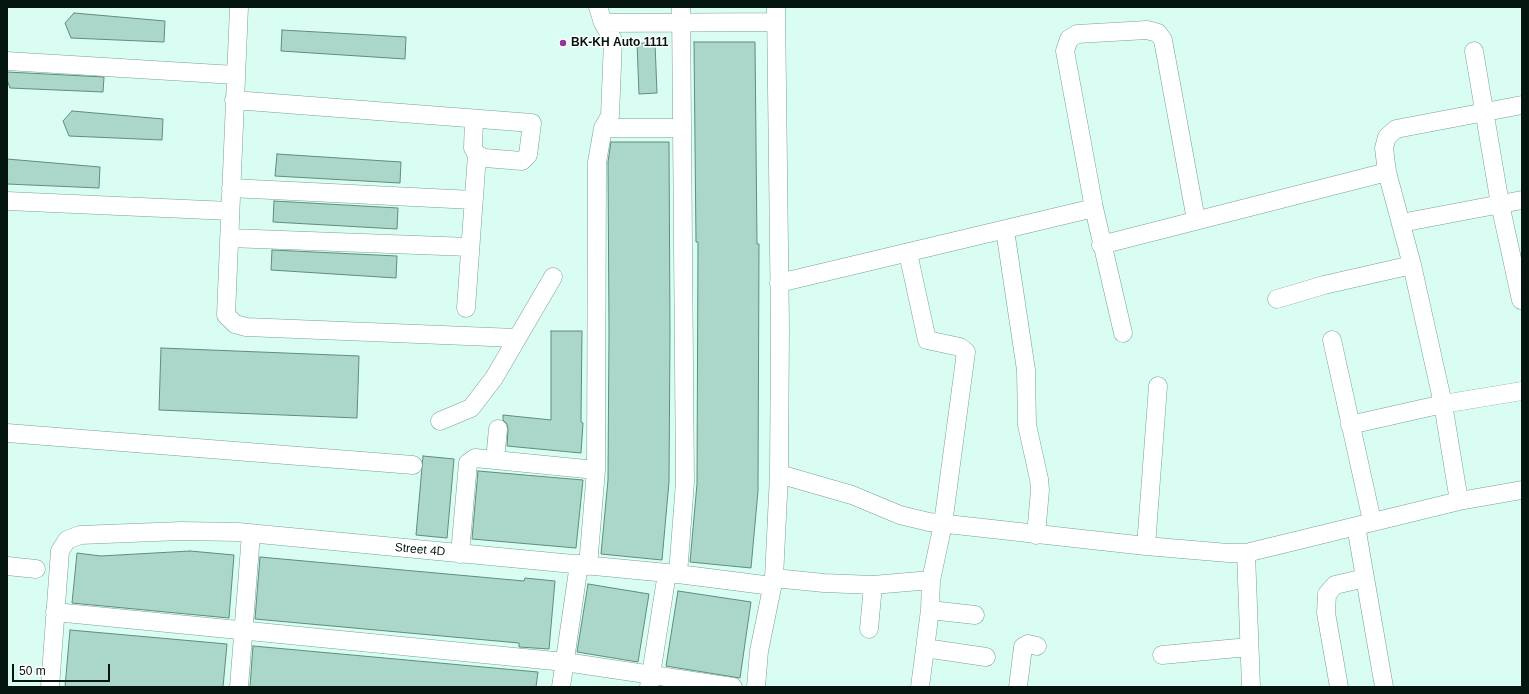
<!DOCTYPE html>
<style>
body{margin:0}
#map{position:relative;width:1529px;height:694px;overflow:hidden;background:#d9fdf2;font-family:Helvetica,sans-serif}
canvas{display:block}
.frame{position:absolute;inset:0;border:8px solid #051510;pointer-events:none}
.scale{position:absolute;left:12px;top:664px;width:98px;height:18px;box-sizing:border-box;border:2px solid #051510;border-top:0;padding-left:5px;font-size:12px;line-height:14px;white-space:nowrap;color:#051510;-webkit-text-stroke:3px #fff;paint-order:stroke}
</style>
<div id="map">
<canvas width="1529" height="694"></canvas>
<div class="frame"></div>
<div class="scale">50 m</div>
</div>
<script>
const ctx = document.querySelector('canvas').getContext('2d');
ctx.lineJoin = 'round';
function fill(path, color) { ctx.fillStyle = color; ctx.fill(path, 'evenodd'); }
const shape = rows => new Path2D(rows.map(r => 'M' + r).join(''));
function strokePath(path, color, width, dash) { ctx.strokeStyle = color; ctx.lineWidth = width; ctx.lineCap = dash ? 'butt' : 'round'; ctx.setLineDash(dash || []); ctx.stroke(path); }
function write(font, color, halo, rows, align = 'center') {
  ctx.font = font + ' Helvetica,sans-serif'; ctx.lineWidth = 3; ctx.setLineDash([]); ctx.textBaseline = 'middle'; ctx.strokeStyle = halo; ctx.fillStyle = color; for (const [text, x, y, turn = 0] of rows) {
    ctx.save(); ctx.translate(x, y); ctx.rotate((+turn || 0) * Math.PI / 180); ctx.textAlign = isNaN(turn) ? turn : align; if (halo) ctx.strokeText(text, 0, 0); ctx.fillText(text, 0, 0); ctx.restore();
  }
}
const building = shape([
 [74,13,165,21,164,42,71,38,65,23,74,13],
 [282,30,406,37,405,59,281,51,282,30],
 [694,42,755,42,757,244,759,244,758,491,751,568,690,562,697,484,698,242,696,242,694,42],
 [637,43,655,43,657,93,639,94,637,43],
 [7,72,104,77,103,92,10,88,7,80,7,72],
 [72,111,163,119,162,140,69,136,63,121,72,111],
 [611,142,669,142,670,333,669,482,662,560,601,554,608,480,609,332,608,162,611,142],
 [277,154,401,162,400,183,275,176,277,154],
 [7,159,100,167,99,188,7,184,7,159],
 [274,201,398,208,397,229,273,222,274,201],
 [272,250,397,256,396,278,271,270,272,250],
 [551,331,582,331,581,422,583,423,581,453,507,446,508,430,507,424,503,420,503,415,551,420,551,331],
 [161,348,359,356,357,418,159,410,161,348],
 [423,456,454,459,447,538,416,535,423,456],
 [478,471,583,480,576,548,472,539,478,471],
 [190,551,234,555,229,618,72,603,77,553,101,556,190,551],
 [260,557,524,581,525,578,555,581,549,649,519,647,519,643,255,619,260,557],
 [588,584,649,594,638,662,577,652,588,584],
 [678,591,751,602,740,678,666,666,678,591],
 [70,630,227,644,223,687,65,687,70,630],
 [253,646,538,672,536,687,250,687,253,646]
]);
fill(building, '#aad7ca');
strokePath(building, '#628b7f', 1);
const minor = shape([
 [239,7,226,315,235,324,246,327,516,338],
 [603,23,776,22],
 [1474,51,1500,204,1521,300],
 [7,61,235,75],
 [234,100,532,123,528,155,522,161,485,158,477,155,473,148,474,119],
 [603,128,682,128],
 [231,188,473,200],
 [7,201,230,211],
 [1401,223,1522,200],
 [1005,230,1026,370,1027,425,1039,479,1040,490,1036,535],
 [229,238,470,247],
 [1101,245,1387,172],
 [908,253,927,340,960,347,966,352,943,524,931,580,930,610,920,687],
 [779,283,1094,208],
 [1277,299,1324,285,1412,265],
 [466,308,477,155],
 [1123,333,1094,208,1065,51,1069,39,1077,34,1147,30,1158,33,1163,40,1196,220],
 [1332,340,1372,521],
 [440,421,471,408,494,378,553,277],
 [1350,425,1443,404,1522,391],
 [7,433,413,465],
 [495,460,498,429],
 [779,474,852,495,900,515,929,522,1146,546,1228,553,1246,553,1459,501,1522,490],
 [1459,501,1443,404,1412,265,1387,172,1384,148,1387,137,1396,129,1522,105],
 [1356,526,1384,687],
 [1146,546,1158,386],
 [1246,553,1251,687],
 [460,554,468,463,475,458,596,470],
 [7,566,36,569],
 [588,566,596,470,597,162,603,128,610,116,613,40,603,23,598,7],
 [678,574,685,482,681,7],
 [774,578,824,583,873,585,931,580],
 [930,610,975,615],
 [55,612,565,662,733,687],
 [869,629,873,585],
 [925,648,986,657],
 [1162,655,1249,647],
 [50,687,60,551,67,540,80,535,181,531,238,532,678,574,772,586],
 [239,687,251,534],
 [561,687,579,564],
 [649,687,667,573],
 [756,687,759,651,774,578,779,474,780,327,776,7],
 [1018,687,1023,647,1028,644,1037,646],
 [1339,687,1326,613,1327,594,1335,585,1365,578]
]);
strokePath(minor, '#77a195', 19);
strokePath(minor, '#fff', 18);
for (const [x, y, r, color] of [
 [563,43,4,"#94349d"]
]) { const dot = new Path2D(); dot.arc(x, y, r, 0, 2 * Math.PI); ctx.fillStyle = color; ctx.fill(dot); strokePath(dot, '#fff', 1.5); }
write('bold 12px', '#051510', '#fff', [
 ["BK-KH Auto 1111",571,43]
], 'left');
write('12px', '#051510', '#fff', [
 ["Street 4D",420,550,5]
]);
</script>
